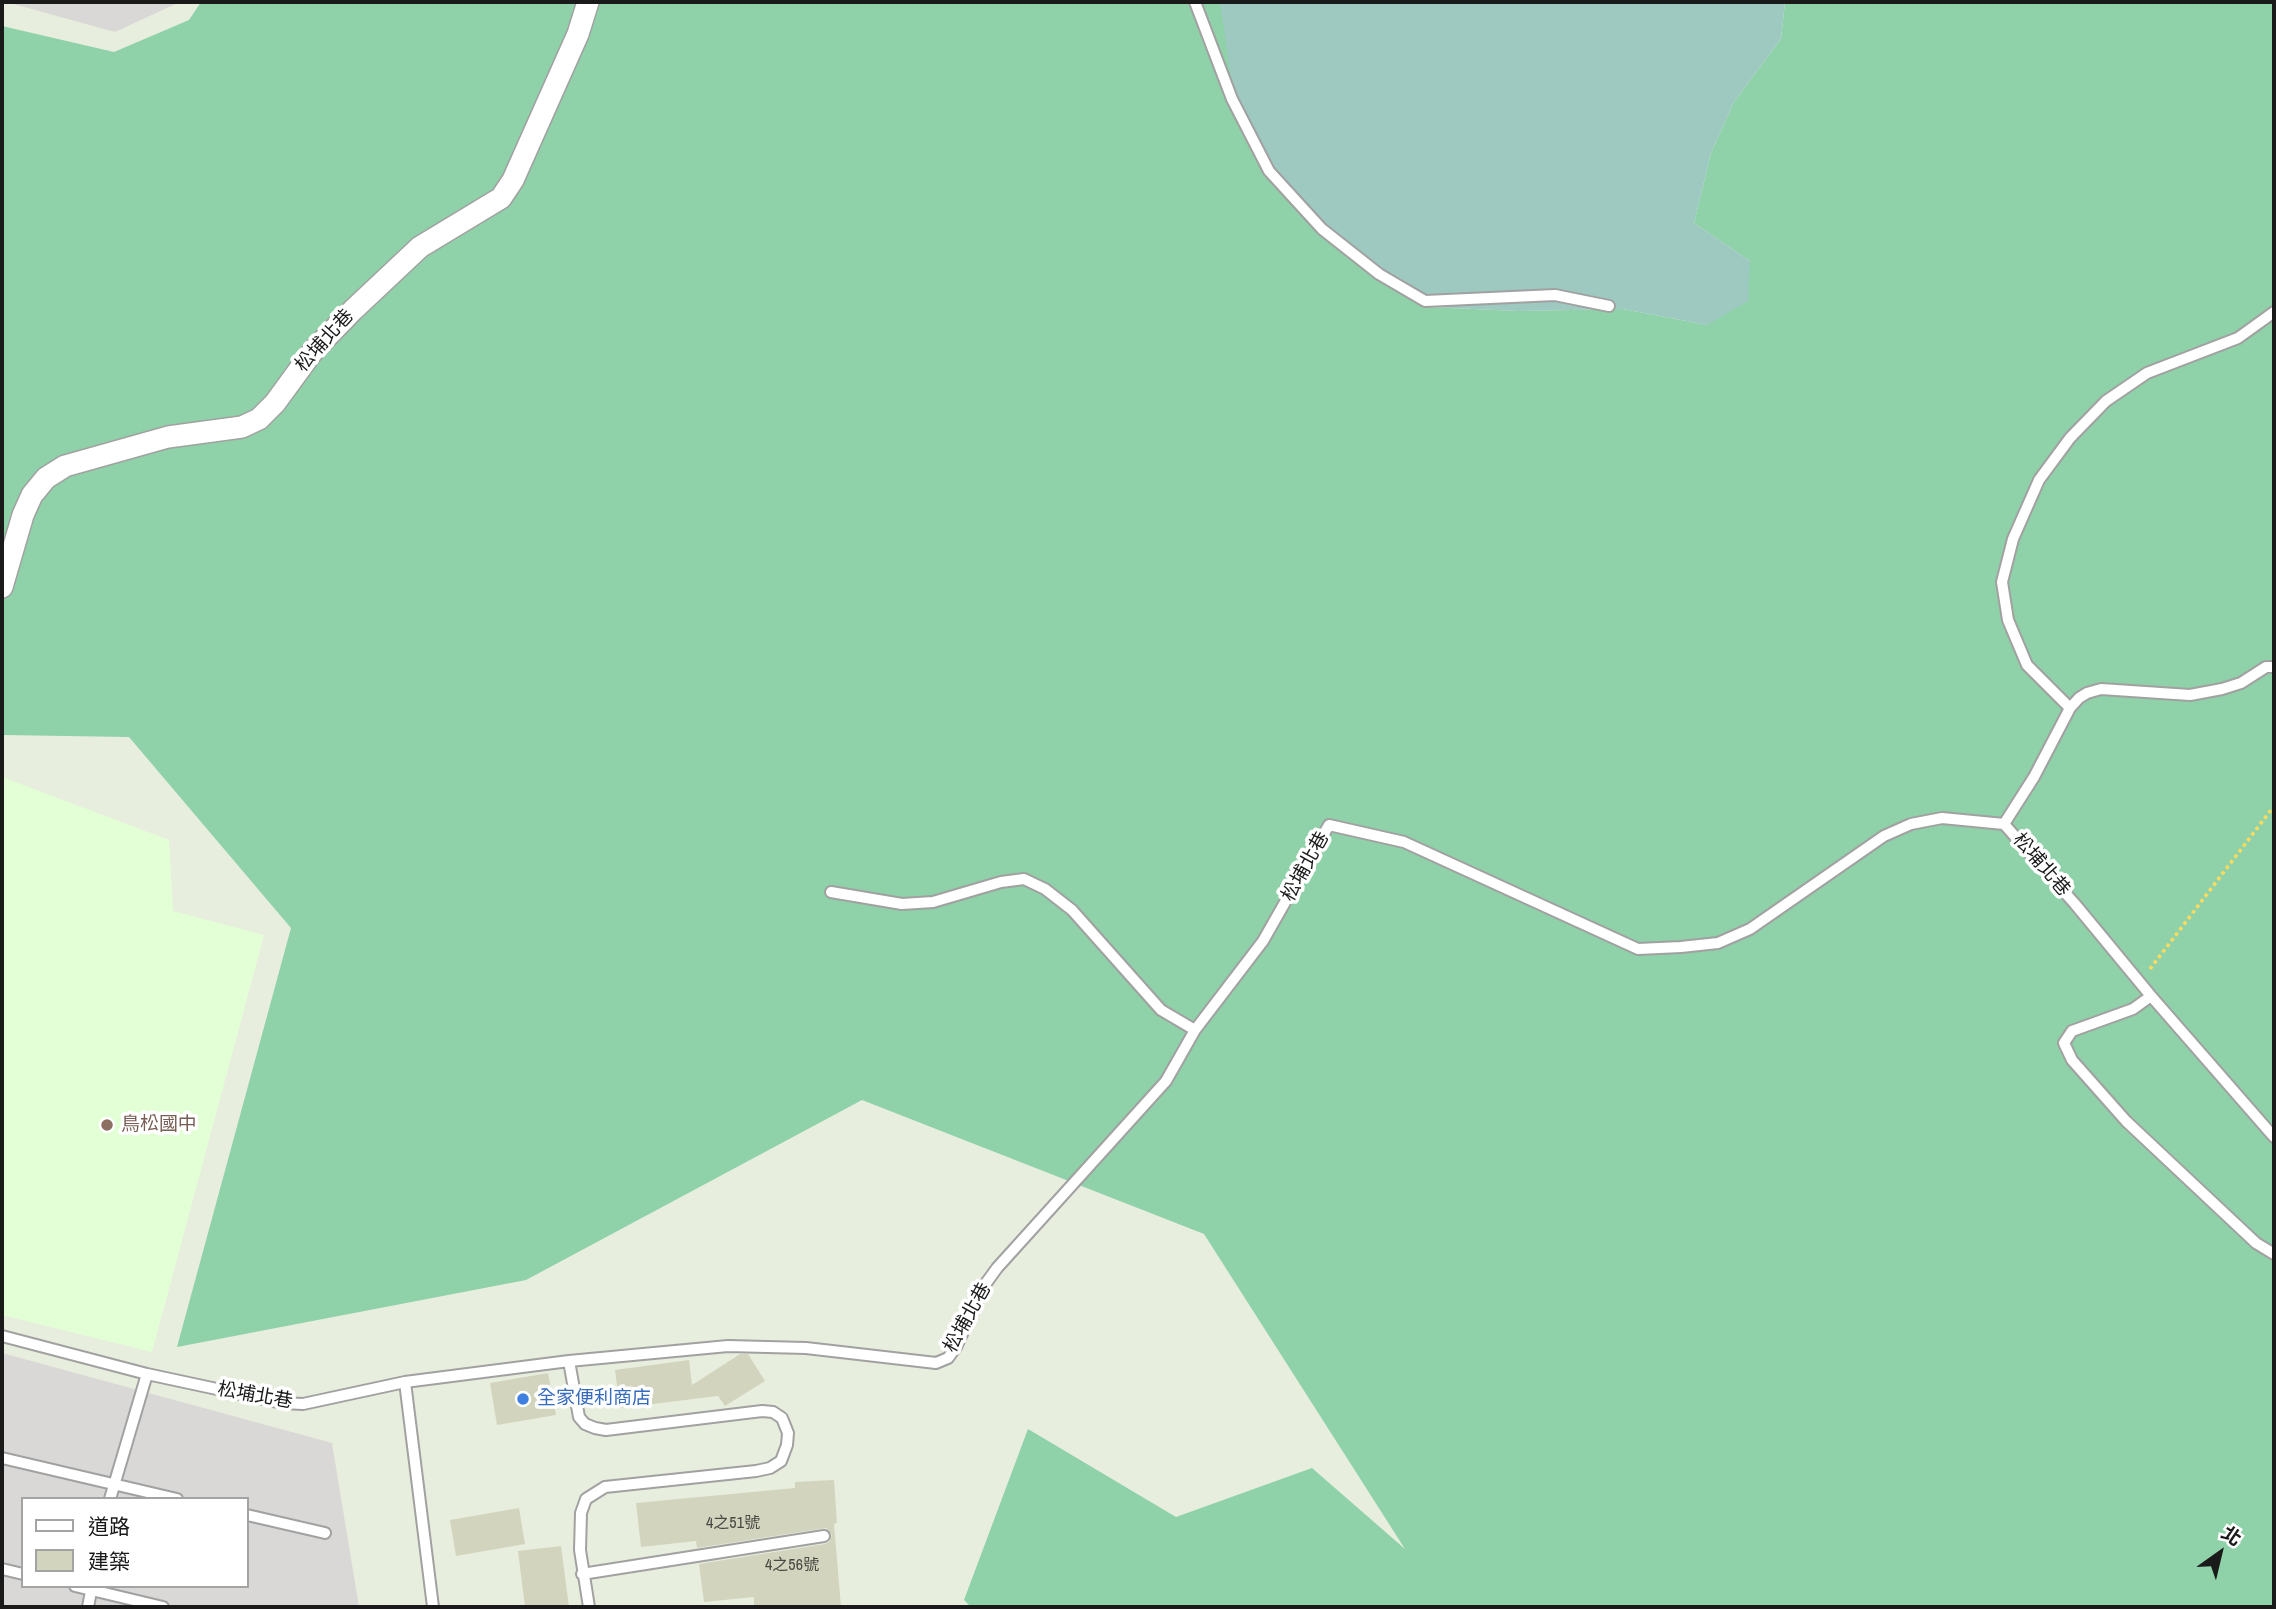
<!DOCTYPE html>
<meta charset="utf-8">
<style>
body{margin:0}
#map{position:relative;width:2276px;height:1609px;overflow:hidden;background:#e8eede;font-family:"Archivo Narrow","Noto Sans TC",sans-serif}
canvas{display:block}
.frame{position:absolute;inset:0;border:4px solid #1a1a1a;pointer-events:none}
.legend{position:absolute;left:21px;top:1497px;width:228px;height:91px;box-sizing:border-box;background:#fff;border:2px solid #a3a3a3;margin:0;padding:9px 12px;list-style:none;font-size:21px;color:#1a1a1a}
.legend li{display:flex;align-items:center;gap:14px;height:35px}
.legend b{width:35px;border:2px solid #a3a3a3}
.north{position:absolute;left:2185px;top:1518px;width:70px;height:70px;-webkit-text-stroke:5px #fff;paint-order:stroke;rotate:34deg;font-size:19px;font-weight:700;line-height:28px;text-align:center;color:#1a1a1a}
.north::after{content:'';display:block;margin:auto;width:24px;height:32px;background:#1a1a1a;clip-path:polygon(50% 0,100% 100%,50% 72%,0 100%)}
</style>
<div id="map">
<canvas width="2276" height="1609"></canvas>
<div class="frame"></div>
<ul class="legend">
<li><b style="height:9px;background:#fff"></b>道路</li>
<li><b style="height:19px;background:#d2d4be"></b>建築</li>
</ul>
<div class="north">北</div>
</div>
<script>
const ctx = document.querySelector('canvas').getContext('2d');
ctx.lineJoin = 'round';
function fill(path, color) { ctx.fillStyle = color; ctx.fill(path, 'evenodd'); }
const shape = rows => new Path2D(rows.map(r => 'M' + r).join(''));
function strokePath(path, color, width, dash) { ctx.strokeStyle = color; ctx.lineWidth = width; ctx.lineCap = dash ? 'butt' : 'round'; ctx.setLineDash(dash || []); ctx.stroke(path); }
function write(font, color, halo, rows, align = 'center') {
  ctx.font = font + ' "Archivo Narrow","Noto Sans TC",sans-serif'; ctx.lineWidth = 7; ctx.setLineDash([]); ctx.textBaseline = 'middle'; ctx.strokeStyle = halo; ctx.fillStyle = color; for (const [text, x, y, turn = 0] of rows) {
    ctx.save(); ctx.translate(x, y); ctx.rotate((+turn || 0) * Math.PI / 180); ctx.textAlign = isNaN(turn) ? turn : align; if (halo) ctx.strokeText(text, 0, 0); ctx.fillText(text, 0, 0); ctx.restore();
  }
}
fill(shape([
 [6,2,180,2,115,32],
 [2,1353,332,1443,359,1607,2,1607],
 [23,1499,247,1499,247,1586,23,1586]
]), '#d9d8d7');
fill(shape([
 [2,777,169,840,173,911,264,935,152,1352,2,1315]
]), '#e3ffd6');
fill(shape([
 [201,2,1220,2,1348,248,1428,307,1518,311,1623,309,1707,325,1750,261,1694,223,1711,153,1734,102,1781,39,1785,2,2274,2,2274,1607,971,1607,964,1600,1028,1429,1176,1517,1312,1468,1405,1549,1204,1234,862,1100,526,1280,177,1347,291,928,129,737,2,735,2,26,114,52,189,20]
]), '#8fd1a8');
fill(shape([
 [1220,2,1785,2,1781,39,1734,102,1711,153,1694,223,1750,261,1748,301,1707,325,1623,309,1518,311,1429,307,1348,248,1260,167,1233,91]
]), '#9dc9c1');
fill(shape([
 [740,1354,748,1354,765,1381,725,1406,718,1396,620,1408,615,1370,689,1360,692,1385],
 [548,1373,556,1415,497,1425,490,1383],
 [834,1480,837,1523,834,1524,841,1607,754,1607,754,1597,704,1602,699,1564,825,1544,829,1542,832,1535,826,1528,697,1548,696,1541,641,1547,636,1503,795,1488,795,1482],
 [519,1508,525,1544,456,1556,450,1520],
 [561,1546,569,1607,525,1607,518,1551]
]), '#d2d4be');
const service = shape([
 [1195,2,1232,99,1269,171,1322,229,1379,274,1425,301,1555,295,1609,306],
 [2070,708,2027,665,2008,620,2002,582,2013,539,2039,480,2070,438,2106,401,2147,373,2238,338,2274,312],
 [2004,824,2034,777,2070,708,2079,698,2087,693,2101,689,2190,695,2222,689,2241,683,2266,667,2274,667],
 [831,892,902,904,933,902,1001,882,1024,879,1045,889,1072,910,1161,1010,1195,1030],
 [2151,996,2133,1009,2072,1031,2064,1043,2072,1060,2126,1121,2256,1243,2274,1254],
 [2,1336,147,1374,282,1403,303,1404,405,1382,569,1361,728,1346,806,1348,936,1363,948,1358,956,1347,984,1286,997,1268,1166,1081,1195,1030,1263,941,1329,825,1404,842,1638,949,1681,947,1718,943,1750,929,1884,836,1911,824,1942,818,2004,824,2075,904,2151,996,2274,1137],
 [569,1361,579,1417,585,1424,595,1428,606,1430,762,1411,773,1412,782,1418,788,1433,787,1445,781,1461,770,1468,756,1471,605,1487,586,1499,581,1513,580,1550,589,1607],
 [405,1382,433,1607],
 [2,1458,177,1499],
 [110,1499,147,1374],
 [247,1515,325,1533],
 [2,1569,23,1574],
 [582,1574,824,1536],
 [75,1586,163,1607],
 [88,1607,92,1586]
]);
const minor = shape([
 [2,587,23,515,32,495,46,478,65,466,168,437,242,427,259,419,275,403,313,351,353,310,420,247,501,198,513,180,578,34,588,2]
]);
strokePath(service, '#a1a1a1', 14);
strokePath(minor, '#a1a1a1', 24);
strokePath(shape([
 [2150,969,2274,806]
]), '#ffdc5e', 3.5, [3.5, 3.5]);
strokePath(service, '#fff', 10);
strokePath(minor, '#fff', 21);
for (const [x, y, r, color] of [
 [107,1125,7,"#8d6e63"],
 [523,1399,7,"#3f7fe0"]
]) { const dot = new Path2D(); dot.arc(x, y, r, 0, 2 * Math.PI); ctx.fillStyle = color; ctx.fill(dot); strokePath(dot, '#fff', 2.5); }
write('16px', '#484843', null, [
 ["4之51號",733,1524],
 ["4之56號",792,1566]
]);
write('19px', '#1a1a1a', '#fff', [
 ["松埔北巷",325,341,-48],
 ["松埔北巷",2041,865,49],
 ["松埔北巷",1306,867,-61],
 ["松埔北巷",968,1318,-61],
 ["松埔北巷",255,1396,10]
]);
write('19px', '#785e54', '#fff', [
 ["鳥松國中",121,1125]
], 'left');
write('19px', '#366cbe', '#fff', [
 ["全家便利商店",537,1399]
], 'left');
</script>
